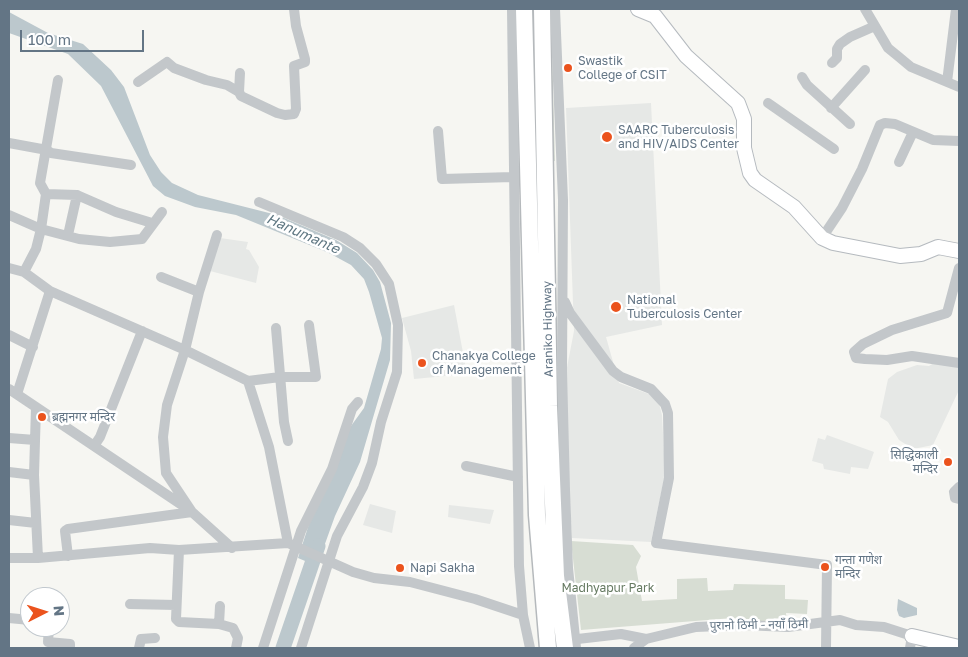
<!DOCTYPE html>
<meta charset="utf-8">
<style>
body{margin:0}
#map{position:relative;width:968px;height:657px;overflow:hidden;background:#f6f6f2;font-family:"Golos Text",sans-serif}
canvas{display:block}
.frame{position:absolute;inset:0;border:10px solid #637585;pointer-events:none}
.north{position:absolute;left:20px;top:587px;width:50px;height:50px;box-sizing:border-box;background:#fff;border:1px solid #c1c8ce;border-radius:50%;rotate:85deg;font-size:14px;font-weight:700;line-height:20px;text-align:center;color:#637585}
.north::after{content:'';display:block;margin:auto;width:18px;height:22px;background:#eb531d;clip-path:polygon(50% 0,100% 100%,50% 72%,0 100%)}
.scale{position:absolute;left:20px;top:30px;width:124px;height:22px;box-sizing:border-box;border:2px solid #637585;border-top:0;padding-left:6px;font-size:15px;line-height:18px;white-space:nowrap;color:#637585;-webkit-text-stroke:4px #fff;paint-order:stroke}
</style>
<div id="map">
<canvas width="968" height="657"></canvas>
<div class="frame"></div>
<div class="north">N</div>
<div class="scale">100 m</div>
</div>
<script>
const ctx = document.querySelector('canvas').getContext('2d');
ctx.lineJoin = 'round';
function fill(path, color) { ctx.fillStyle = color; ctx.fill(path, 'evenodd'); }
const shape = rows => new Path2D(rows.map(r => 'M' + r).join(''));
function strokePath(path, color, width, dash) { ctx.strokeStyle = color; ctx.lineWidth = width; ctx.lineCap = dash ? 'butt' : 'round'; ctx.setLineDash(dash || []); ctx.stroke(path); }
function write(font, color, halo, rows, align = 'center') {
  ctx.font = font + ' "Golos Text","Noto Sans Devanagari",sans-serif'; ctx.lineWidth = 5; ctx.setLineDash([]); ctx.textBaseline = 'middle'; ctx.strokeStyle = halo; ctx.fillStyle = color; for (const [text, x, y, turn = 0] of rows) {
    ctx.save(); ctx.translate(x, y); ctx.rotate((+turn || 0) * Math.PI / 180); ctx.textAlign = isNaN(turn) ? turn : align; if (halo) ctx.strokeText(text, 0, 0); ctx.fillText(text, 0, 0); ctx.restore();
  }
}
fill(shape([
 [651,103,662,325,606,337,619,383,649,394,659,403,662,415,665,474,651,542,572,538,564,383,574,331,566,108],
 [220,238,248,242,246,249,249,250,259,267,256,283,210,271],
 [454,305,467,374,414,379,411,351,402,318],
 [934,363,959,365,959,390,933,445,913,449,899,440,888,422,880,417,888,379,897,372,917,365,929,366],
 [827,435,874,452,868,469,851,467,850,474,824,469,823,464,812,461,818,438,825,440],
 [370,504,396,511,392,533,363,525],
 [449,505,494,510,490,524,448,517]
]), '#e6e8e6');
fill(shape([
 [551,13,555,161,551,161,548,14],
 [571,541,633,545,641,556,636,567,642,601,677,599,677,579,707,578,708,591,733,590,734,584,785,585,785,599,808,600,807,614,786,613,787,625,733,618,581,630]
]), '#d7ddd3');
fill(shape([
 [9,12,48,33,83,44,111,70,124,87,150,155,161,172,172,183,198,195,277,215,336,240,357,253,373,270,380,282,391,323,390,360,360,462,335,516,317,566,298,558,311,518,351,426,364,408,381,349,382,338,369,292,364,279,351,265,329,253,236,215,195,207,165,196,153,186,101,86,68,54,9,33],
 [898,599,917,608,917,615,904,618,899,616,897,610]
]), '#bcc8cd');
strokePath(shape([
 [283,648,318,546]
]), '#bcc8cd', 15);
const secondary = shape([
 [638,9,655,16,686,56,738,103,744,119,744,148,750,173,755,180,794,207,822,238,833,243,900,256,921,254,938,247,959,251],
 [912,636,959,647]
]);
const trunk = shape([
 [524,9,537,515,548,648],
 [542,9,549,406,556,576,565,648]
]);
strokePath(secondary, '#b5babf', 16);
strokePath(trunk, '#b5b9bc', 19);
strokePath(shape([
 [512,9,519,566,523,615,530,648],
 [555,9,563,200,562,371,565,490,568,568,576,648],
 [865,9,888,48,899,57,911,67,959,87],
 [832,63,837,58,837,49,840,44,850,37,875,26],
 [240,73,239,92,241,96,277,113,285,115,294,114,296,109,294,66,305,62,305,59,296,26,294,9],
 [802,77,807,85,850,124],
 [138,82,167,62,174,68,206,80,227,85,239,92],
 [947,82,956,9],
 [768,103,834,149],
 [831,108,865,70],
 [438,131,442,179,513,177],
 [9,143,47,150,51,153,131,165],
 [899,162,913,132],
 [46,194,77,195,116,212,152,223],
 [259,202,343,237,360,248,376,264,389,284,398,325,397,372,381,422,372,463,363,487,337,536,301,648],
 [9,215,41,229,79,239,110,242,142,239,162,212],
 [68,235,77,195],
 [822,238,842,208,862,169,880,125,885,123,895,124,933,140,959,141],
 [9,268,24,272,50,291,185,350,248,381,269,447,288,543],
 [959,268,947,313,892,330,863,344,854,352,856,358,865,359,887,360,912,356,959,363],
 [24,272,36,249,41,229,46,194,40,183,58,80],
 [161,277,199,292,185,350,167,405,163,437,166,473,192,512,232,548],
 [199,292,217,235],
 [565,302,570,313,613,371,621,377,651,389,665,404,668,413,669,478,656,543,827,565,826,648],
 [276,328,284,422,288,441],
 [9,335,33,347],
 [248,381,280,377,316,377,309,325],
 [9,389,185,507],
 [17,394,50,291],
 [36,407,34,475,38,558],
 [9,438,35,440],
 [94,446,100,437,142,331],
 [466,466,518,477],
 [9,472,34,475],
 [959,487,954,492,955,498,959,499],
 [9,520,36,523],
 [179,550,176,619,179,622,219,624,233,628,238,638,236,648],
 [68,556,65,531,68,529,192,512],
 [9,558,38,558,150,548,179,550,288,543,353,572,374,578,410,582,475,599,523,615],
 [130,604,176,605],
 [9,618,30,620],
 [219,624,220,606],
 [49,627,48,642,70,644,70,648],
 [569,640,621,634,646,639],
 [139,648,141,639,155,638],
 [263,648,301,531,332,469,352,409,358,402],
 [634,648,646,639,696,627,744,625,788,627,840,620,856,625,884,627,912,636,910,648]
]), '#c3c7ca', 10);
strokePath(secondary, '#fff', 14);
strokePath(trunk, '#fff', 16);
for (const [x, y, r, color] of [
 [568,68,5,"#eb531d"],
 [607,137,6,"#eb531d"],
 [616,307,6,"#eb531d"],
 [422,363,5,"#eb531d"],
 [42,417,5,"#eb531d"],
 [948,462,5,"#eb531d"],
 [825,567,5,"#eb531d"],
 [400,568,5,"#eb531d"]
]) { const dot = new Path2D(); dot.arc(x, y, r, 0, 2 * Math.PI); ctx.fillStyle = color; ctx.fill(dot); strokePath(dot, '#fff', 2); }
write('12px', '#637585', '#fff', [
 ["Swastik",578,61],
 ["College of CSIT",578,75],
 ["SAARC Tuberculosis",618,130],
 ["and HIV/AIDS Center",618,144],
 ["National",627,300],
 ["Tuberculosis Center",627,314],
 ["Chanakya College",432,356],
 ["of Management",432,370],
 ["ब्रह्मनगर मन्दिर",52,417],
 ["सिद्धिकाली",938,455,"right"],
 ["मन्दिर",938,469,"right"],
 ["गन्ता गणेश",835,560],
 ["मन्दिर",835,574],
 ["Napi Sakha",410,568]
], 'left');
write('12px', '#637585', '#fff', [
 ["Araniko Highway",548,329,-91],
 ["पुरानो ठिमी - नयाँ ठिमी",759,625,-1]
]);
write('12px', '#677b63', '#fff', [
 ["Madhyapur Park",608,588]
]);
write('italic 14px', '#5f7782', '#fff', [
 ["Hanumante",303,234,24]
]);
</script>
